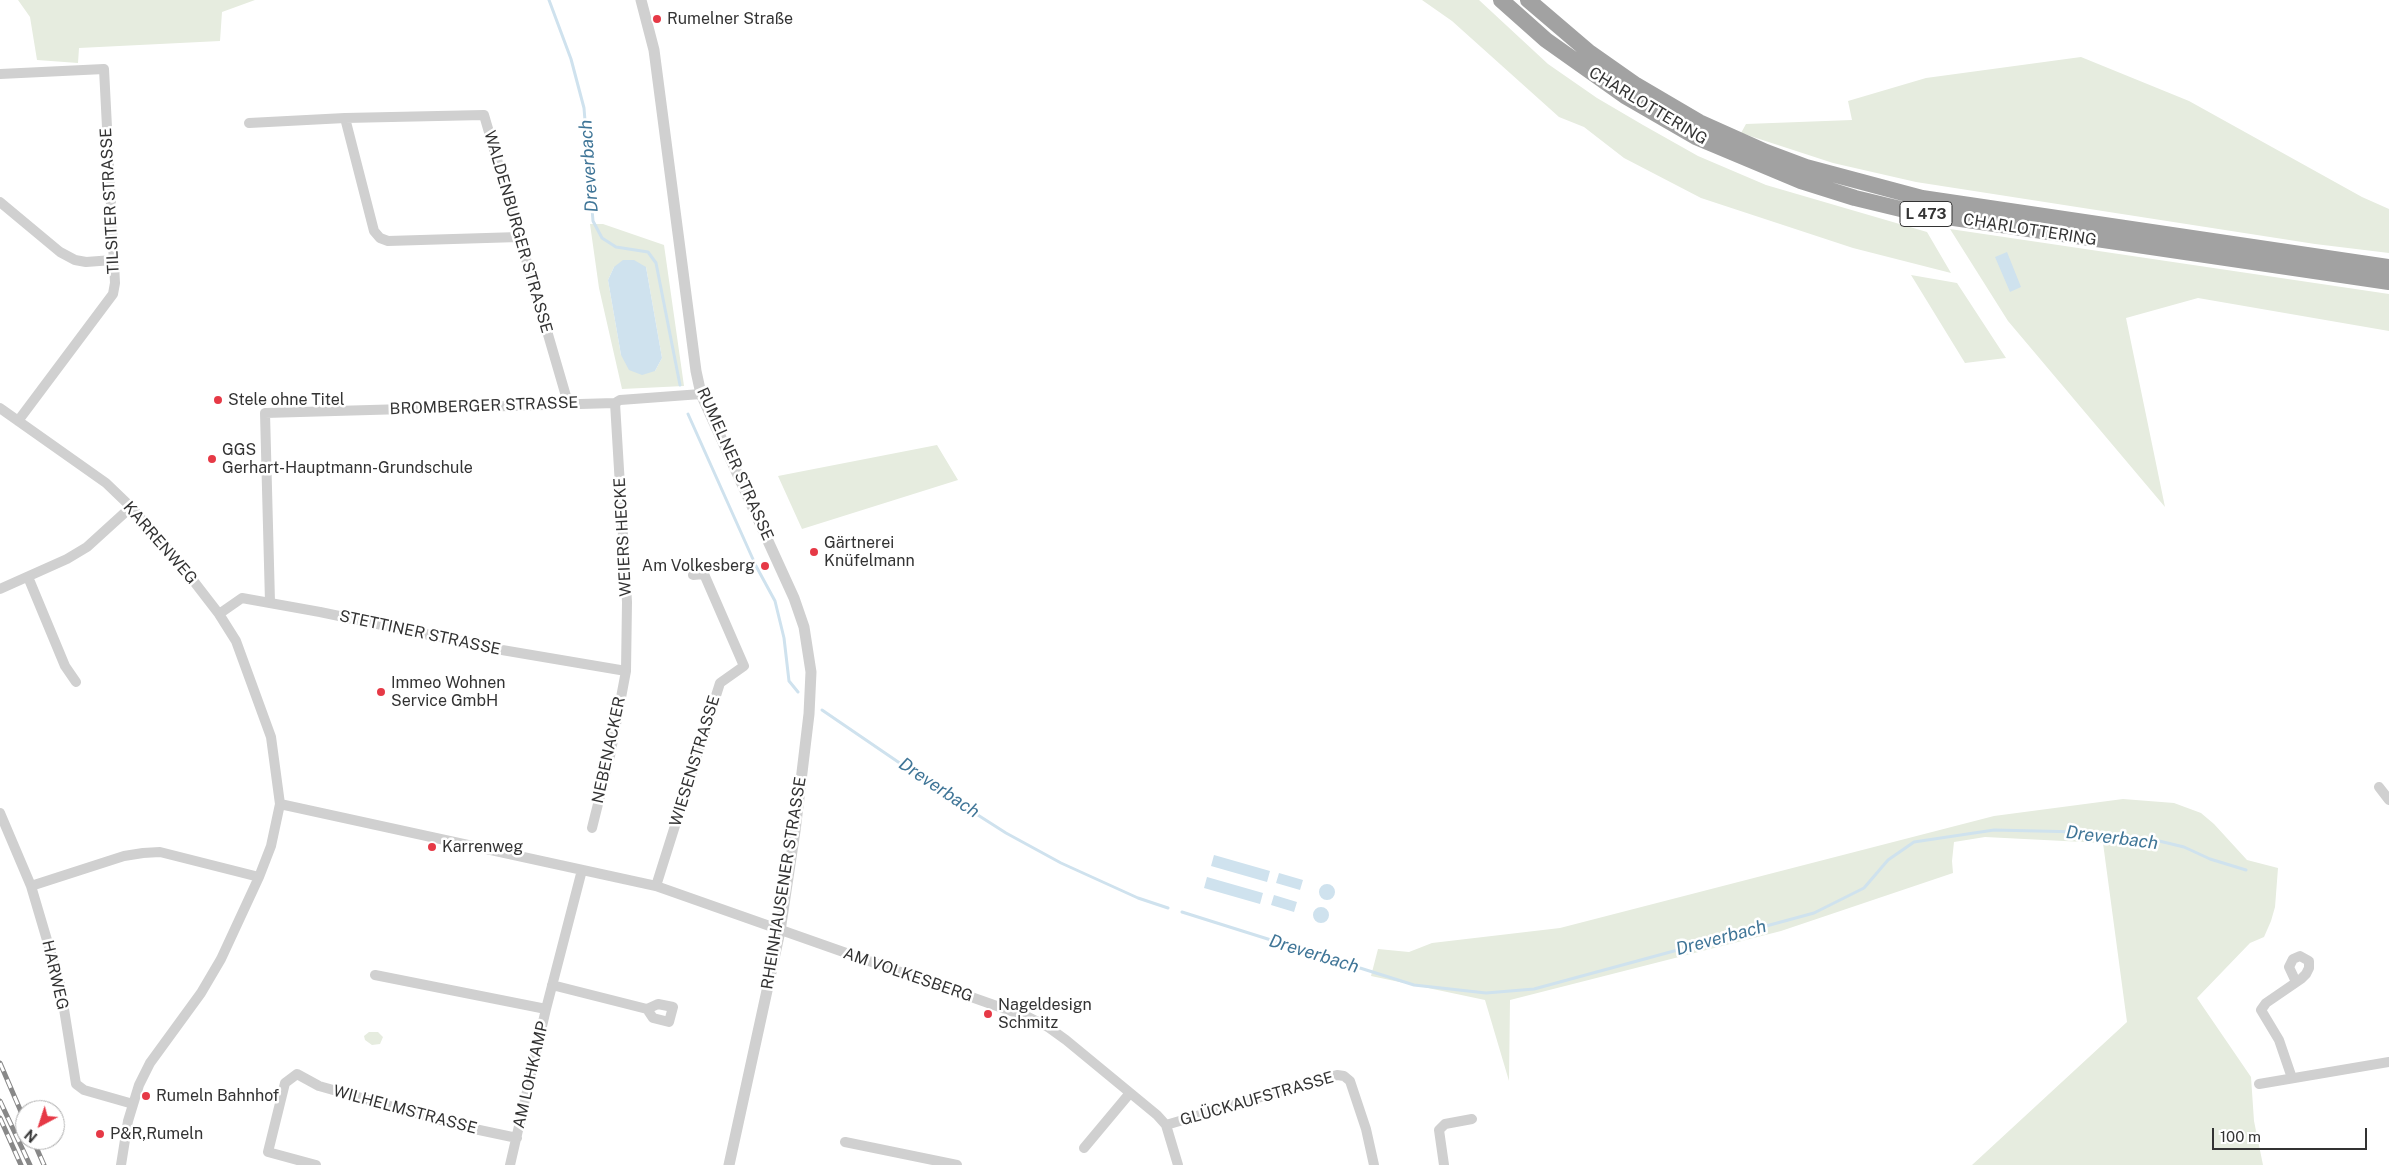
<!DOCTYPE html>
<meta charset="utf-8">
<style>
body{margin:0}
#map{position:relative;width:2389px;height:1165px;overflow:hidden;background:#fff;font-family:"Public Sans",sans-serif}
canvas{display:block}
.north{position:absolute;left:15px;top:1100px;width:50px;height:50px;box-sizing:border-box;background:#fff;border:1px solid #adadad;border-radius:50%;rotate:220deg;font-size:14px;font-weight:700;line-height:20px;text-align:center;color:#333}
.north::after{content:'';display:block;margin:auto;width:18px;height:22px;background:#e63946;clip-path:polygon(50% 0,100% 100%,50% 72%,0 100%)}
.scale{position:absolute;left:2212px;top:1128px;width:155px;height:22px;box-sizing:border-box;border:2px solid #333;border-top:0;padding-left:6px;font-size:15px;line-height:18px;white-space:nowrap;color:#333;-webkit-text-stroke:4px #fff;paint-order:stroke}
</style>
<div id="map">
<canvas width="2389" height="1165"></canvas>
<div class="north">N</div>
<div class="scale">100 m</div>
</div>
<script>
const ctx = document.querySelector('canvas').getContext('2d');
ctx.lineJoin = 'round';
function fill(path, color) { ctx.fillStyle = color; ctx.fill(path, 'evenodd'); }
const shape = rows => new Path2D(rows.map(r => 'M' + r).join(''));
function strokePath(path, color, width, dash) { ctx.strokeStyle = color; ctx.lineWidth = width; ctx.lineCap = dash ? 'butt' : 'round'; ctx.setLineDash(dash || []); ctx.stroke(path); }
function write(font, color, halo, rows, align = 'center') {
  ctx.font = font + ' "Public Sans",sans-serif'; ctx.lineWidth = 5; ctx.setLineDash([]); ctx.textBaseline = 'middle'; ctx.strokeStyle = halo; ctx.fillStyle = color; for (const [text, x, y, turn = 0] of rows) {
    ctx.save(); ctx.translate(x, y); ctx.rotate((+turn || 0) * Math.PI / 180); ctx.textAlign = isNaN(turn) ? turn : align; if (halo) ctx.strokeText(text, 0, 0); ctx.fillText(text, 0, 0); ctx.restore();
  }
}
fill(shape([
 [18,0,255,0,222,12,220,41,79,48,78,63,37,60,30,17],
 [1422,0,1479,0,1548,64,1597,98,1643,125,1698,156,1766,185,1927,232,1951,273,1853,248,1701,198,1624,158,1584,127,1559,117,1452,21],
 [2081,57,2189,101,2362,197,2389,209,2389,253,2315,244,1916,182,1833,163,1741,133,1746,124,1852,120,1848,101,1926,78],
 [590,224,603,224,664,245,684,386,622,389,599,288],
 [614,267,646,267,662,358,655,371,621,355,608,280],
 [1950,229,2389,294,2389,331,2198,298,2126,318,2165,507,2008,321],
 [1911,275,1957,283,2006,358,1965,363],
 [937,445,958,480,802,529,778,476],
 [2123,799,2174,803,2201,813,2214,824,2247,860,2278,868,2275,907,2271,921,2264,937,2250,943,2197,998,2251,1077,2254,1121,2263,1165,1972,1165,2127,1022,2103,843,1985,837,1954,842,1952,861,1953,873,1781,931,1510,1000,1509,1081,1485,1000,1371,976,1378,949,1409,952,1432,943,1560,928,1994,816],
 [369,1032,378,1032,383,1037,380,1044,372,1045,365,1040,364,1036]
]), '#e6ecdf');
fill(shape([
 [2007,252,2021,287,2010,292,1995,257],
 [623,260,634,260,646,267,662,358,655,371,642,375,629,370,621,355,608,280,614,267],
 [1214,855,1270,871,1267,882,1211,866],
 [1279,873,1303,880,1300,890,1276,883],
 [1207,877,1263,893,1260,904,1204,888],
 '1319 892a8 8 0 1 1 16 0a8 8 0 1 1-16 0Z',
 [1274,895,1297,902,1294,912,1271,905],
 '1313 915a8 8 0 1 1 16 0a8 8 0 1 1-16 0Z'
]), '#cfe2ee');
strokePath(shape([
 [549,0,571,59,584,108,593,221,602,238,616,247,648,252,656,263,680,385],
 [688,414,756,566,775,601,784,638,789,681,798,692],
 [822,710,948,796,1006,833,1061,863,1138,898,1168,908],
 [1182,912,1414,985,1486,993,1534,989,1814,913,1864,888,1888,860,1914,842,1994,830,2081,832,2155,840,2184,847,2210,859,2246,870]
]), '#cfe2ee', 3);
strokePath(shape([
 [0,74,104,69,115,283,113,294,18,421],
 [345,118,374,231,380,238,388,241,519,237],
 [249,123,345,118,484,115,568,403],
 [0,202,60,252,75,260,86,262,113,260],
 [0,408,106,483,131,507,182,566,219,614,236,641,271,737,280,804,271,846,259,877,221,959,201,993,150,1063,139,1085,128,1121,121,1165],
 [28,577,65,666,76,682],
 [0,589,67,559,87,547,131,507],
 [270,602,265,413,615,403,620,400,701,394],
 [219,614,242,598,320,612,502,650,626,671],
 [2379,787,2389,800],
 [280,804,656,886,1028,1017,1048,1027,1066,1040,1157,1115,1166,1125,1178,1165],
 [0,813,31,886,60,984,76,1084,84,1090,133,1104],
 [592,828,610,756,626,671,627,602,615,403],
 [31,886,124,856,143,853,160,852,259,877],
 [656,886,720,683,744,666,704,574,693,575],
 [375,975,546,1009],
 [552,985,647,1009,653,1018,669,1022,673,1007,658,1004,647,1009],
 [2292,1078,2279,1040,2261,1010,2266,1003,2301,979,2306,974,2309,968,2309,961,2300,956,2293,959,2289,967,2296,982],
 [2259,1084,2389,1062],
 [1166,1125,1295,1087,1337,1075,1344,1076,1350,1081,1366,1129,1374,1165],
 [845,1142,957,1165],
 [1084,1148,1130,1093],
 [316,1165,268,1152,285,1083,297,1074,319,1086,465,1127,517,1138],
 [510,1165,546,1009,582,870],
 [1444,1165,1439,1130,1445,1124,1472,1119]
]), '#d0d0d0', 10);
strokePath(shape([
 [641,0,654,50,696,371,701,394,794,598,804,627,811,672,809,714,795,831,780,931,729,1165]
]), '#d0d0d0', 11);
strokePath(shape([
 [1501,0,1546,40,1625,96,1696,137,1801,181,1855,198,1913,212,2389,282],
 [1528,0,1589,52,1636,85,1699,122,1766,152,1806,167,1922,198,2389,267]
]), '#a2a2a2', 16);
const rail = shape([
 [0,1063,25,1121],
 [0,1101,30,1165],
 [0,1118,21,1165],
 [33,1140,44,1165]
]);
strokePath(rail, '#888', 5);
strokePath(rail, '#fff', 3, [9]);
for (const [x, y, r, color] of [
 [657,19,5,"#e63946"],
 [218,400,5,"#e63946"],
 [212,459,5,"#e63946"],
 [814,552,5,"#e63946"],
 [765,566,5,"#e63946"],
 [381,692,5,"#e63946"],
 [432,847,5,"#e63946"],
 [988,1014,5,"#e63946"],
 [146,1096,5,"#e63946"],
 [100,1134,5,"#e63946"]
]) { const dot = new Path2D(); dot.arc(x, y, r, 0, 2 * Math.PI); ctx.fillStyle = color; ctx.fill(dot); strokePath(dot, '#fff', 2); }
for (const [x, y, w] of [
 [1926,214,52]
]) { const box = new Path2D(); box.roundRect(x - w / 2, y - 12.5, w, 25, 4); ctx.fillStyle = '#fff'; ctx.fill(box); strokePath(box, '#333', 1); }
write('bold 15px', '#333', null, [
 ["L 473",1926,214]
]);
write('16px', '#333', '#fff', [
 ["Rumelner Straße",667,19],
 ["Stele ohne Titel",228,400],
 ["GGS",222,450],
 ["Gerhart-Hauptmann-Grundschule",222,468],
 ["Gärtnerei",824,543],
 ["Knüfelmann",824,561],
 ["Am Volkesberg",755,566,"right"],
 ["Immeo Wohnen",391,683],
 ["Service GmbH",391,701],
 ["Karrenweg",442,847],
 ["Nageldesign",998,1005],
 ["Schmitz",998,1023],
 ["Rumeln Bahnhof",156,1096],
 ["P&R,Rumeln",110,1134]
], 'left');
write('16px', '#333', '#fff', [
 ["CHARLOTTERING",1648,106,31],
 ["TILSITER STRASSE",110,201,-93],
 ["CHARLOTTERING",2030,230,9],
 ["WALDENBURGER STRASSE",518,232,74],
 ["BROMBERGER STRASSE",484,406,-2],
 ["RUMELNER STRASSE",735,464,66],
 ["WEIERS HECKE",623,537,-93],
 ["KARRENWEG",160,543,49],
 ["STETTINER STRASSE",420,633,12],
 ["NEBENACKER",609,750,-78],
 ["WIESENSTRASSE",695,761,-73],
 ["RHEINHAUSENER STRASSE",784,883,-81],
 ["HARWEG",55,975,77],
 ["AM VOLKESBERG",908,975,19],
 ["AM LOHKAMP",531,1075,-77],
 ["GLÜCKAUFSTRASSE",1257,1099,-16],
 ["WILHELMSTRASSE",405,1110,15]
]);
write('italic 18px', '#3f7597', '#fff', [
 ["Dreverbach",589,166,-94],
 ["Dreverbach",939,788,34],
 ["Dreverbach",2112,838,7],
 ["Dreverbach",1721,938,-15],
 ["Dreverbach",1314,954,17]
]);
</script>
